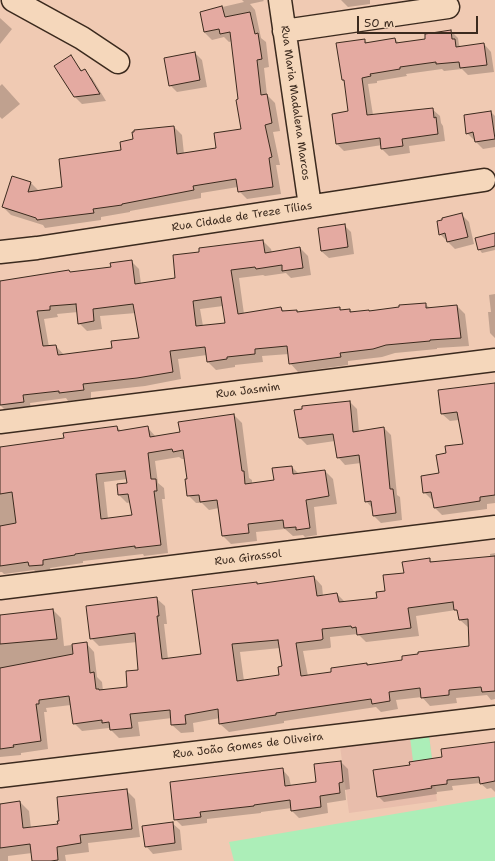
<!DOCTYPE html>
<meta charset="utf-8">
<style>
body{margin:0}
#map{position:relative;width:495px;height:861px;overflow:hidden;background:#f0cab3;font-family:"Shantell Sans",sans-serif}
canvas{display:block}
.scale{position:absolute;left:357px;top:16px;width:121px;height:18px;box-sizing:border-box;border:2px solid #3b2a1e;border-top:0;padding-left:5px;font-size:12px;line-height:14px;white-space:nowrap;color:#3b2a1e;-webkit-text-stroke:3px #f5d7bb;paint-order:stroke}
</style>
<div id="map">
<canvas width="495" height="861"></canvas>
<div class="scale">50 m</div>
</div>
<script>
const ctx = document.querySelector('canvas').getContext('2d');
ctx.lineJoin = 'round';
function fill(path, color) { ctx.fillStyle = color; ctx.fill(path, 'evenodd'); }
const shape = rows => new Path2D(rows.map(r => 'M' + r).join(''));
function strokePath(path, color, width, dash) { ctx.strokeStyle = color; ctx.lineWidth = width; ctx.lineCap = dash ? 'butt' : 'round'; ctx.setLineDash(dash || []); ctx.stroke(path); }
function write(font, color, halo, rows, align = 'center') {
  ctx.font = font + ' "Shantell Sans",sans-serif'; ctx.lineWidth = 3; ctx.setLineDash([]); ctx.textBaseline = 'middle'; ctx.strokeStyle = halo; ctx.fillStyle = color; for (const [text, x, y, turn = 0] of rows) {
    ctx.save(); ctx.translate(x, y); ctx.rotate((+turn || 0) * Math.PI / 180); ctx.textAlign = isNaN(turn) ? turn : align; if (halo) ctx.strokeText(text, 0, 0); ctx.fillText(text, 0, 0); ctx.restore();
  }
}
fill(shape([
 [429,735,437,801,349,813,340,746]
]), '#e8bdab');
fill(shape([
 [429,735,432,759,413,761,410,737],
 [495,797,495,861,234,861,229,842]
]), '#aceeb8');
fill(shape([
 [242,0,263,0,264,1,250,4,255,10,261,38,266,42,269,67,264,68,267,95,275,103,280,131,273,132,280,165,276,165,281,194,247,199,239,191,238,187,201,193,201,198,130,211,130,212,101,217,101,220,45,228,43,225,11,215,3,207,31,183,39,191,63,188,122,150,134,140,174,127,182,135,184,154,217,148,242,130,232,41,229,42,224,37,212,40,204,32,201,12,244,2],
 [341,0,370,0,370,4,348,7],
 [0,18,12,29,0,44],
 [451,31,458,38,459,45,461,47,484,44,491,52,494,72,468,75,462,69,444,71,442,69,406,74,407,76,377,81,377,83,368,84,373,115,432,109,440,116,441,123,443,126,445,141,409,146,410,153,389,156,382,149,382,145,344,151,337,144,333,115,349,112,345,82,342,80,364,40,368,43,395,39,399,43,427,40],
 [195,53,202,60,207,87,177,92,170,85],
 [71,57,83,72,84,71,92,78,106,101,82,104,75,97],
 [2,84,20,104,2,119,0,117,0,86],
 [491,112,495,116,495,147,483,149,467,133],
 [462,215,469,222,474,244,455,249,440,234],
 [344,225,351,232,354,254,329,258,321,251],
 [495,234,495,250,482,253,479,249],
 [263,241,271,249,272,253,300,248,308,256,311,275,291,278,286,273,265,276,263,275,239,278,244,314,281,308,285,312,296,311,299,313,339,308,343,311,350,310,353,313,425,304,430,308,457,306,465,314,469,346,437,348,437,349,395,353,382,357,348,361,348,365,298,372,290,363,289,354,262,356,263,362,235,365,235,367,216,370,208,362,207,355,178,359,181,379,145,386,91,392,91,398,68,401,66,398,30,403,31,410,8,413,0,405,0,281,112,268,131,261,139,269,141,284,177,279,200,253],
 [223,306,226,323,203,326,200,309],
 [78,312,79,323,87,331,102,329,100,316,136,313,140,339,113,349,64,355,56,346,49,347,44,319,58,317,57,314],
 [495,294,495,338,490,333,488,312,491,312,489,295],
 [495,385,495,503,487,504,487,509,442,515,434,507,433,500,432,500,424,492,440,474,447,454,464,445,459,420,450,421,442,414],
 [350,402,357,409,359,432,384,428,391,435,397,495,400,497,402,520,381,523,374,516,373,509,366,501,361,463,345,465,338,457,335,441,307,445,300,438,295,411],
 [234,415,242,423,249,478,252,480,252,484,275,480,292,467,299,474,325,471,333,479,337,504,314,507,317,535,305,537,303,535,293,536,285,529,256,532,257,541,231,544,223,536,219,508,209,510,202,503,196,503,188,495,188,480,185,459,182,459,179,457,155,461,158,483,164,488,165,499,162,499,168,553,144,556,143,554,83,561,83,563,50,568,51,572,38,574,34,570,4,574,2,572,0,572,0,447,65,439,117,427,121,431,148,428,156,437,181,433],
 [127,479,128,484,119,495,127,503,131,502,133,516,108,519,104,482],
 [495,553,495,699,491,700,487,695,456,698,457,703,430,706,422,697,396,700,398,709,381,712,376,707,284,721,284,723,229,732,220,724,220,718,193,723,194,732,181,733,172,725,172,718,138,722,140,736,119,738,109,728,82,731,74,723,71,705,46,708,47,712,44,712,48,749,21,753,21,755,0,757,0,615,53,610,61,618,64,646,86,643,94,652,97,677,102,682,103,691,128,688,140,671,137,642,99,646,91,638,156,598,165,606,167,624,164,624,168,659,203,655,258,585,314,577,322,586,323,596,337,594,345,602,378,599,405,574,429,559,432,562,456,559,457,561,490,557,490,554],
 [456,610,459,613,460,620,469,628,470,647,403,661,368,666,366,664,333,673,308,676,303,651,330,648,331,647,330,637,358,634,366,642,419,636,416,616],
 [280,648,283,667,280,676,244,681,240,652],
 [495,743,495,792,491,788,487,789,480,783,452,786,453,790,437,792,437,794,384,802,378,796,411,766,443,758],
 [341,762,348,769,350,789,345,790,346,800,327,803,328,813,299,818,292,811,292,808,261,812,261,813,207,819,207,823,182,826,175,819,282,769,289,777,291,786,318,783],
 [126,790,135,799,140,837,88,843,89,852,65,855,66,861,33,861,32,853,8,856,8,861,0,861,0,804,20,802,29,811,31,828,59,825],
 [172,823,180,830,182,850,153,854,146,846]
]), '#0003');
const building = shape([
 [222,6,225,17,250,12,255,34,258,33,262,59,257,60,261,95,267,94,272,123,265,125,272,157,269,158,273,187,238,192,236,179,193,186,194,190,122,204,122,205,93,209,94,213,37,220,36,218,2,207,12,176,31,182,28,192,62,187,59,159,121,150,120,142,133,139,132,132,134,132,134,130,174,126,177,154,216,148,214,133,241,129,236,100,238,99,230,32,220,34,219,29,204,32,200,12,222,6],
 [451,30,452,39,455,39,456,47,484,43,487,65,460,68,459,62,436,64,436,62,400,67,400,69,370,74,371,76,362,78,367,115,433,108,434,118,436,117,438,134,402,139,403,146,381,149,380,138,336,144,332,114,348,111,344,80,342,80,336,43,365,39,365,43,395,38,396,43,425,39,425,34,451,30],
 [195,52,200,80,169,86,164,58,195,52],
 [71,55,81,71,85,69,100,94,74,97,54,66,71,55],
 [491,111,495,139,475,142,473,132,466,134,464,115,491,111],
 [462,213,468,237,447,242,445,233,439,235,437,221,442,220,442,218,462,213],
 [345,224,348,247,321,251,318,228,345,224],
 [495,233,495,246,478,250,475,238,495,233],
 [263,240,265,253,300,247,303,268,282,271,282,265,256,269,255,267,231,270,238,314,281,307,282,311,297,310,297,312,340,307,340,310,350,309,350,312,369,310,369,311,399,307,399,305,426,303,426,308,457,305,461,338,430,340,430,341,386,345,373,349,340,353,341,357,289,364,287,346,255,349,255,354,227,357,227,359,207,362,205,347,170,351,173,372,137,378,83,384,84,390,59,393,59,391,23,395,24,402,0,405,0,281,69,270,70,272,111,267,110,263,132,260,135,284,175,278,173,255,199,252,199,248,263,240],
 [221,297,225,323,196,326,193,301,221,297],
 [76,304,78,324,94,321,93,309,133,304,139,338,111,341,112,348,58,355,56,345,43,346,37,311,50,310,50,306,76,304],
 [495,383,495,495,480,497,480,501,434,508,431,492,423,493,421,476,439,473,436,455,446,453,445,446,463,444,457,412,441,414,438,390,495,383],
 [350,401,353,432,384,427,390,489,393,489,396,513,373,516,371,501,365,502,359,455,337,458,333,434,299,438,294,410,302,409,302,406,350,401],
 [234,414,242,471,244,471,245,484,274,480,272,468,292,466,293,474,325,470,329,496,306,500,310,528,296,530,296,527,284,528,283,520,248,524,249,533,222,536,217,500,200,502,199,495,187,496,185,479,187,479,183,450,173,452,172,449,148,453,151,479,156,479,157,491,154,491,161,545,135,548,135,546,75,554,75,555,43,560,43,565,29,566,28,562,0,566,0,526,16,523,12,492,0,494,0,447,64,438,63,433,117,426,118,431,148,426,150,437,180,432,178,422,234,414],
 [125,471,127,483,117,484,118,495,128,494,132,515,101,519,96,474,125,471],
 [495,556,495,691,482,692,481,687,449,690,449,695,421,698,420,688,389,692,390,701,372,704,371,699,276,713,276,715,219,724,218,709,185,715,186,724,171,725,170,710,130,714,132,728,110,730,109,722,102,723,102,720,73,724,69,696,39,700,39,704,36,704,41,741,13,745,14,747,0,749,0,668,73,654,72,644,87,642,90,673,94,672,96,689,99,689,99,690,127,687,126,671,138,670,135,633,90,639,86,606,157,597,159,616,157,616,162,659,201,654,192,590,257,582,257,584,314,576,317,596,337,593,339,602,377,598,376,592,385,591,383,575,404,573,402,562,430,558,430,562,495,556],
 [453,602,454,610,457,610,459,620,468,619,469,646,418,652,418,654,402,656,402,660,367,665,367,663,331,668,331,672,301,676,296,643,321,640,323,639,322,629,351,626,352,628,356,627,357,635,411,628,408,608,453,602],
 [278,640,282,666,278,667,279,675,237,681,232,644,278,640],
 [53,609,57,639,0,644,0,615,53,609],
 [495,742,495,781,480,784,479,777,447,780,447,784,431,786,432,788,377,797,373,770,410,765,409,762,442,757,441,749,495,742],
 [341,761,343,782,339,783,340,793,320,796,321,807,291,811,290,800,254,805,254,806,200,812,201,817,174,820,170,782,283,768,285,786,316,782,314,764,341,761],
 [127,789,132,829,80,835,81,843,57,847,58,860,51,861,32,861,30,844,0,848,0,804,20,801,23,828,58,824,57,821,59,821,57,797,127,789],
 [173,822,175,843,145,847,142,826,173,822]
]);
fill(building, '#e4aaa1');
strokePath(building, '#3b2a1e', 1);
const minor = shape([
 [13,0,82,38,118,62],
 [280,0,310,206],
 [284,31,448,7],
 [0,252,37,248,484,180],
 [0,422,495,360],
 [0,588,495,527],
 [0,776,495,717]
]);
strokePath(minor, '#3b2a1e', 25);
strokePath(minor, '#f5d7bb', 22);
write('11px', '#3b2a1e', '#f5d7bb', [
 ["Rua Maria Madalena Marcos",295,103,82],
 ["Rua Cidade de Treze Tílias",242,217,-9],
 ["Rua Jasmim",248,391,-7],
 ["Rua Girassol",248,558,-7],
 ["Rua João Gomes de Oliveira",248,746,-7]
]);
</script>
